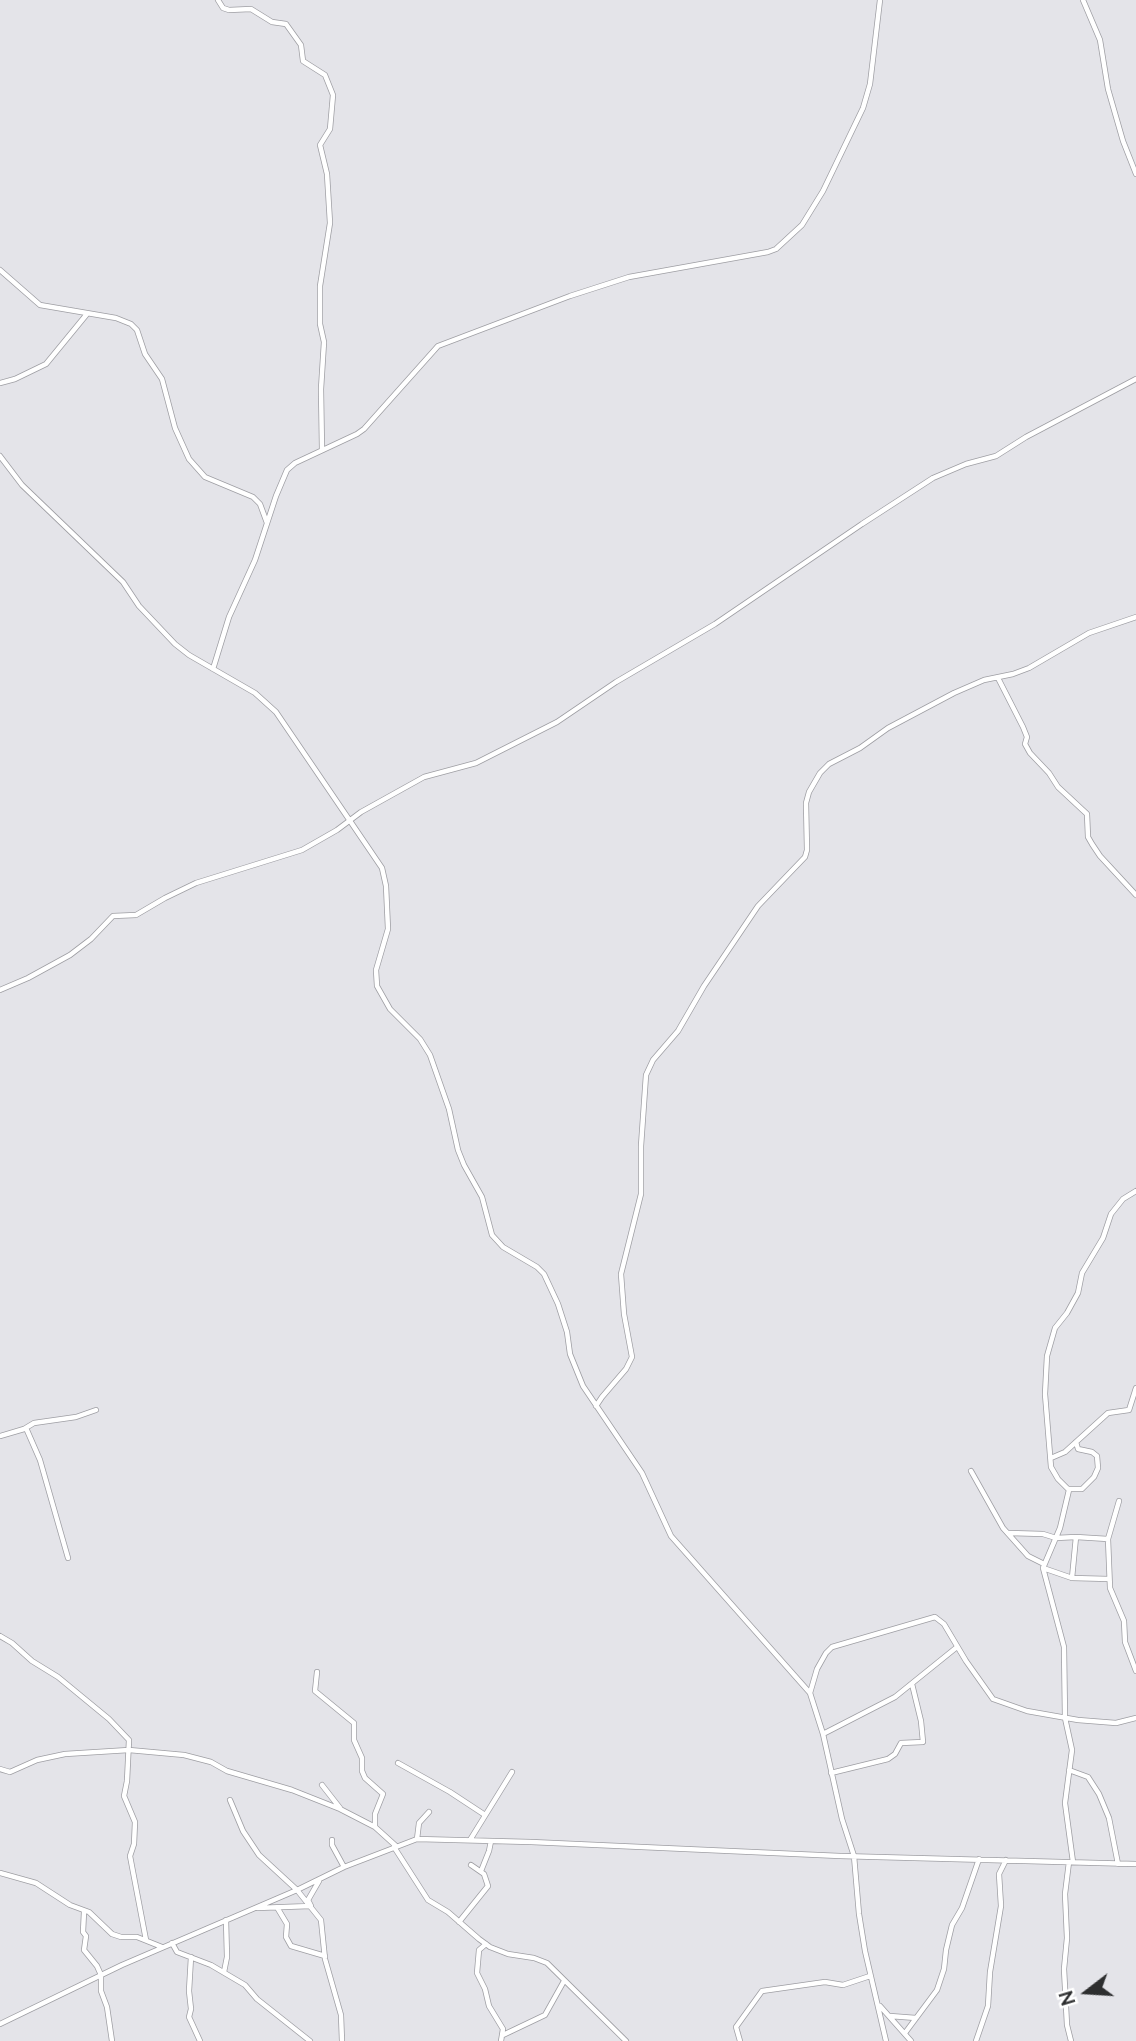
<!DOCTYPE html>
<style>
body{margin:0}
#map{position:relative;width:1136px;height:2041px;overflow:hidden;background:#e4e4e9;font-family:Mulish,sans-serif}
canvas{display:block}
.north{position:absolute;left:1052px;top:1957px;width:70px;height:70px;-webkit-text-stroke:5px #fff;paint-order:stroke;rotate:253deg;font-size:19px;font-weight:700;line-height:28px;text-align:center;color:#2d2e2f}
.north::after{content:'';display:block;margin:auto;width:24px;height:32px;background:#2d2e2f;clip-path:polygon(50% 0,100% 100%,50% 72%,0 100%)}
</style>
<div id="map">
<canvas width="1136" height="2041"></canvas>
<div class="north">N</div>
</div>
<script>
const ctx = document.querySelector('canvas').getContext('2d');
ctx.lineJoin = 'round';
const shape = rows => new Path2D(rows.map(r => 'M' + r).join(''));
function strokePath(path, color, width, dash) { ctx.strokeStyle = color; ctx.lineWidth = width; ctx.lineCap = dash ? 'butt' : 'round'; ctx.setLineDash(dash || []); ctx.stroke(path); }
const street = shape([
 [218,0,223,8,229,10,251,9,272,22,286,24,301,45,303,61,325,75,333,95,330,129,320,145,327,174,330,223,320,286,320,324,324,342,321,389,322,450],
 [1083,0,1100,40,1108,89,1123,141,1136,174],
 [0,270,40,305,116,318,131,324,137,330,145,354,162,379,175,428,189,459,205,477,253,497,260,504,267,523],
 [0,383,15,379,46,364,87,314],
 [0,456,22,485,123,582,139,606,175,644,189,655,255,693,276,712,382,868,386,886,388,929,376,970,377,986,390,1009,420,1039,430,1055,449,1109,458,1150,464,1165,482,1197,492,1235,503,1247,537,1267,544,1274,558,1304,567,1332,570,1354,583,1386,642,1473,671,1536,810,1693,823,1734,842,1819,854,1856,859,1914,865,1951,886,2041],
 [213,669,229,617,255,560,276,496,287,470,295,463,357,434,364,429,438,346,570,296,629,277,768,252,776,249,802,225,823,191,863,108,870,84,880,0],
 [998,678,1023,727,1027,737,1025,744,1030,753,1049,773,1058,787,1087,814,1088,837,1092,844,1100,856,1136,895],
 [0,990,28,978,70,955,91,939,113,916,136,915,165,898,196,883,302,850,337,830,361,812,424,777,476,763,557,722,616,682,715,624,862,524,933,478,966,464,996,456,1026,437,1136,379],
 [596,1406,602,1397,626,1369,632,1357,624,1314,621,1274,641,1194,641,1146,646,1075,653,1060,678,1031,704,986,758,906,805,857,807,850,806,803,809,792,820,773,829,764,860,748,888,728,954,693,984,680,1013,674,1029,668,1089,633,1136,617],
 [26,1428,40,1460,68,1558],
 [0,1436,24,1429,34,1423,76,1417,96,1410],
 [1051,1458,1065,1452,1108,1413,1129,1410,1136,1388],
 [971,1471,1003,1528,1028,1556,1044,1564],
 [1069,1489,1082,1489,1094,1477,1098,1468,1097,1456,1092,1452,1078,1449,1076,1442],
 [1119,1501,1108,1539,1110,1588,1124,1621,1125,1642,1136,1671],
 [1009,1533,1043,1534,1056,1538,1076,1537,1108,1539],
 [1043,1568,1072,1578,1109,1579],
 [1072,1578,1076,1537],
 [0,1636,12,1643,32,1661,58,1677,109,1719,129,1740,127,1781,124,1796,135,1822,134,1844,130,1856,146,1940],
 [317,1672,315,1691,354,1723,354,1740,362,1758,362,1771,365,1778,383,1794,375,1814,375,1827],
 [810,1693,817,1669,826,1653,832,1647,935,1617,944,1624,966,1661,993,1699,1027,1711,1078,1720,1116,1723,1136,1718],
 [823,1734,895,1697,957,1647],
 [398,1763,450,1792,485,1815],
 [0,1769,10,1772,37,1760,65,1754,129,1750,184,1755,211,1762,227,1771,292,1790,340,1809,375,1827,396,1846],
 [1069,1770,1088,1777,1099,1794,1109,1818,1118,1864],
 [831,1773,888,1759,895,1754,901,1743,923,1742,921,1721,912,1684],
 [322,1785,340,1808],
 [230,1800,243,1831,259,1855,297,1890,321,1920,325,1959,341,2015,342,2041],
 [417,1839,419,1823,429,1812],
 [332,1840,332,1845,344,1867],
 [470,1840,512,1772],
 [394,1847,428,1900,448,1912,479,1939,490,1947,508,1954,534,1958,547,1963,626,2041],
 [1069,1862,1065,1894,1067,1938,1064,1969,1067,2025,1071,2041],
 [1073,1862,1065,1803,1072,1750,1065,1718,1064,1647,1043,1568,1060,1528,1069,1490,1058,1479,1051,1467,1045,1394,1047,1356,1055,1328,1067,1313,1078,1293,1082,1273,1103,1238,1111,1214,1123,1199,1136,1191],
 [481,1871,489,1851,491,1841],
 [0,1873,36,1883,70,1905,89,1912,112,1934,121,1937,137,1937,162,1947],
 [257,1908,311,1906,308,1900,319,1881],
 [278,1909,287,1924,286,1937,291,1946,325,1956],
 [84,1912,83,1932,86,1936,84,1950,97,1966,101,1975,101,1991,107,2007,112,2041],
 [459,1922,488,1886,484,1874,471,1865],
 [172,1943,177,1952,211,1965,245,1985,257,1999,310,2041],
 [486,1944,479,1950,477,1973,485,1989,489,2006,503,2029,501,2041],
 [191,1957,189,1991,191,2009,189,2017,200,2041],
 [224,1972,227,1957,226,1920],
 [880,2006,911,2041],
 [890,2016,916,2018],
 [0,2024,122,1965,297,1890,344,1867,417,1839,531,1842,840,1856,1136,1864],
 [905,2033,937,1990,944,1969,946,1950,952,1925,962,1908,979,1859],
 [503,2035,545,2015,564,1981],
 [740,2041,736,2027,762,1991,825,1982,843,1985,870,1976],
 [976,2041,988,2006,990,1972,1001,1906,999,1874,1006,1860]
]);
strokePath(street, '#9e9ea3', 6);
strokePath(street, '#fff', 4.5);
</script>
